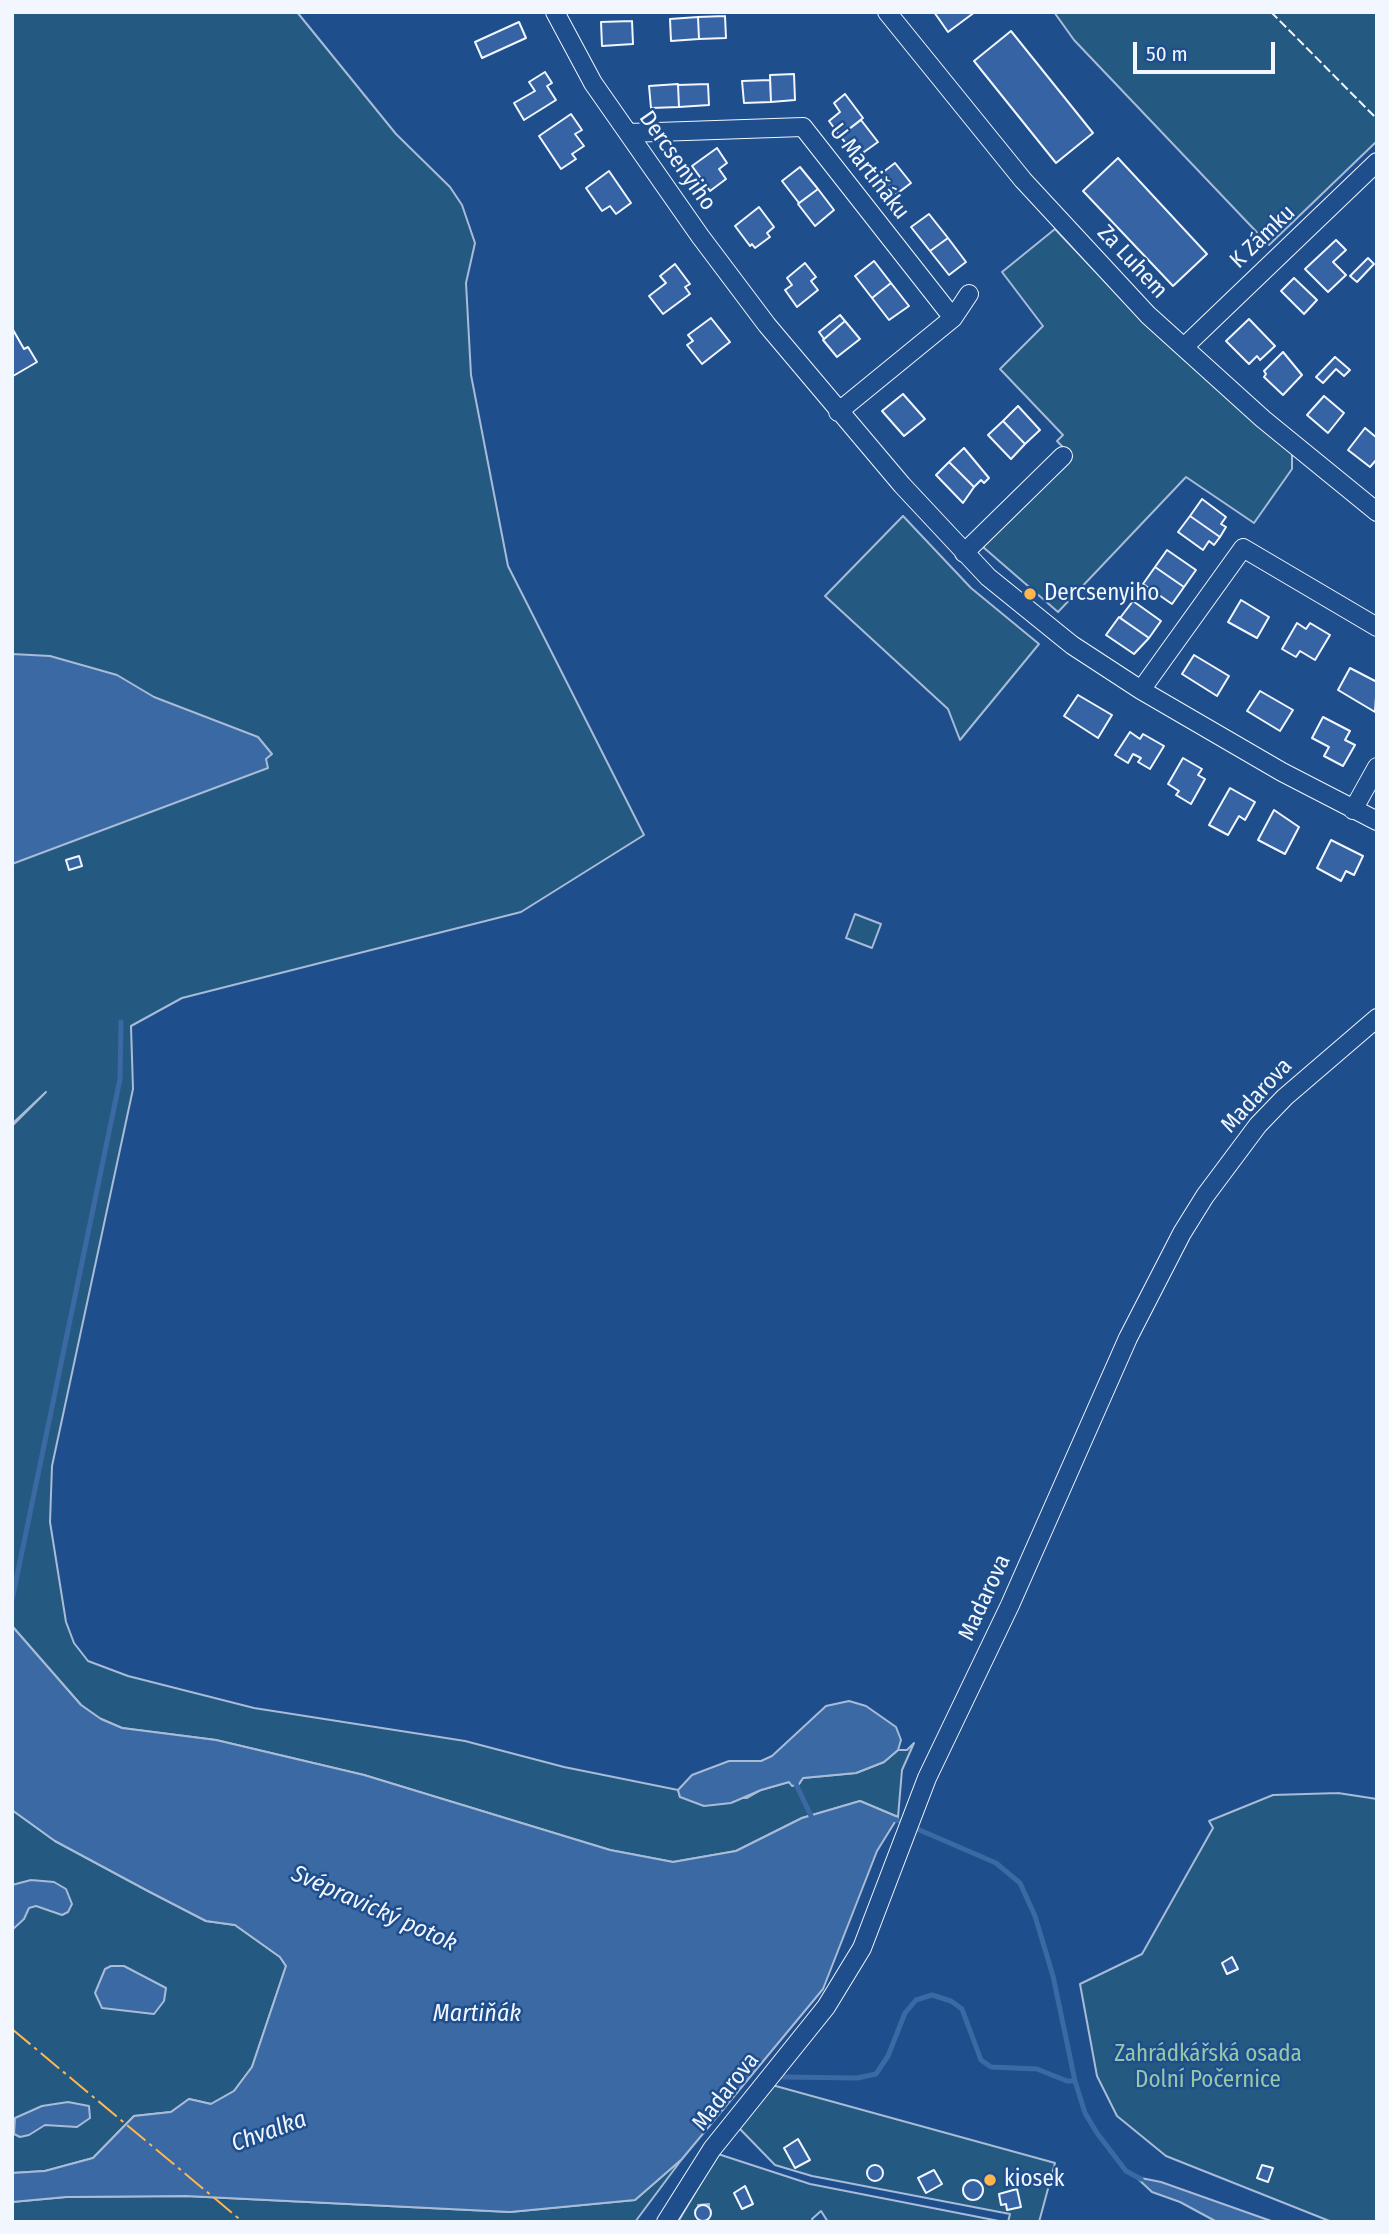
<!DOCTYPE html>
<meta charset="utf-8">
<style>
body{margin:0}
#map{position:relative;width:1389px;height:2234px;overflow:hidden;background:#1f4e8c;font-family:"Fira Sans Condensed",sans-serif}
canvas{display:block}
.frame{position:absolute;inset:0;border:14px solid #f2f6ff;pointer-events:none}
.scale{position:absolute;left:1133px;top:42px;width:142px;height:32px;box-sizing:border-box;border:4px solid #f2f6ff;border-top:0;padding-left:9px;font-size:21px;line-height:24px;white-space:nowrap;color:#f2f6ff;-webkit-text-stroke:5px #1f4e8c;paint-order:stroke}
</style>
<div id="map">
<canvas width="1389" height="2234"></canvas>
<div class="frame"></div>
<div class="scale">50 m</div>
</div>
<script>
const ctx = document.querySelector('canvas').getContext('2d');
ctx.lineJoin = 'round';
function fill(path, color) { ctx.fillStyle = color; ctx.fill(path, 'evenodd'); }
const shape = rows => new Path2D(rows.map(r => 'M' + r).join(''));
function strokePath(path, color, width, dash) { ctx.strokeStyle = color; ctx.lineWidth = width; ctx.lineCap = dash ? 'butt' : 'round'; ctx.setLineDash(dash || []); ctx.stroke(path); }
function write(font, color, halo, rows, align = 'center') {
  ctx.font = font + ' "Fira Sans Condensed",sans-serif'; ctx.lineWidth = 5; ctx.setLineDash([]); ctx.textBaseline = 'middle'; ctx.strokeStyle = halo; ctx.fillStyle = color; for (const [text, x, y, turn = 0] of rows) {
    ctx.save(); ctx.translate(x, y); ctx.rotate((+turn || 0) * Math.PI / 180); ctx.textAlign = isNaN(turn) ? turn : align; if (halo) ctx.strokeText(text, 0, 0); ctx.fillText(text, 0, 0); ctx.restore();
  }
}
const green = shape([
 [12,12,297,12,396,134,450,187,462,205,475,243,466,283,471,375,508,566,644,835,521,912,182,998,131,1026,133,1089,52,1466,50,1522,66,1622,74,1643,88,1661,128,1676,254,1708,465,1741,564,1767,678,1790,680,1797,747,1798,761,1790,789,1782,792,1785,799,1784,803,1778,856,1773,884,1762,898,1750,907,1750,914,1743,902,1770,898,1817,860,1801,802,1818,736,1851,673,1862,610,1850,364,1775,216,1740,122,1728,99,1718,81,1705,12,1626,12,1126,46,1092,12,1124,12,12],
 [1054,12,1377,12,1377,141,1269,245,1074,40,1054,12],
 [1055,229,1136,314,1292,453,1292,469,1254,523,1186,477,1058,612,983,547,986,540,1072,457,1057,441,1063,435,1000,369,1043,326,1002,272,1055,229],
 [903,516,971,588,1039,644,960,740,948,709,825,596,903,516],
 [855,914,881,924,872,948,846,938,855,914],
 [1338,1793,1377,1799,1377,2222,1332,2222,1166,2156,1117,2116,1097,2076,1080,1984,1142,1954,1213,1828,1209,1821,1273,1795,1338,1793],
 [12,1810,55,1841,148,1891,206,1921,235,1925,280,1957,286,1966,252,2067,234,2091,211,2104,189,2099,171,2112,134,2116,93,2158,45,2171,12,2173,12,1810],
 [772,2085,1055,2163,1039,2222,1008,2222,1010,2214,812,2176,775,2165,739,2128,772,2085],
 [718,2154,810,2184,1004,2222,828,2222,821,2211,812,2219,813,2222,707,2222,709,2204,698,2205,699,2222,678,2222,718,2154],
 [682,2159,635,2222,12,2222,12,2202,66,2197,186,2196,510,2212,635,2200,682,2159]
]);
fill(green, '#245a82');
strokePath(green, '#a8bbd7', 2);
const water = shape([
 [12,654,50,656,117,675,154,697,258,737,272,754,266,759,268,768,12,864,12,654],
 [12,1626,81,1705,101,1719,122,1728,216,1740,364,1775,610,1850,673,1862,736,1851,802,1818,860,1801,898,1817,877,1851,823,1989,682,2159,635,2200,510,2212,186,2196,66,2197,12,2202,12,2173,45,2171,93,2158,134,2116,171,2112,189,2099,211,2104,234,2091,252,2067,286,1966,280,1957,235,1925,206,1921,148,1891,55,1841,12,1810,12,1626],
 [849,1701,866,1706,896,1727,901,1740,898,1750,884,1762,856,1773,803,1778,799,1784,792,1786,789,1782,761,1790,731,1803,704,1806,680,1797,678,1790,692,1775,729,1761,761,1761,772,1756,826,1706,849,1701],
 [31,1880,54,1882,66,1889,72,1904,68,1912,62,1915,36,1906,29,1908,24,1919,12,1930,12,1885,31,1880],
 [111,1966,124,1966,166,1988,164,2001,154,2014,102,2008,95,1993,105,1969,111,1966],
 [68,2102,89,2106,90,2118,77,2127,45,2125,29,2135,20,2137,14,2134,15,2118,42,2106,68,2102],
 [1136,2177,1161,2182,1274,2222,1217,2222,1180,2202,1152,2192,1136,2177]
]);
fill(water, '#3b69a3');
strokePath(water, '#a8bbd7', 2);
strokePath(shape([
 [12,1600,120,1079,121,1022],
 [796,1784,811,1816],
 [896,1820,900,1821],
 [915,1828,996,1863,1020,1883,1035,1916,1053,1976,1075,2081],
 [783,2077,857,2078,876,2074,888,2056,905,2013,916,2000,932,1995,951,2001,962,2009,981,2060,991,2067,1037,2069,1067,2081,1075,2081,1085,2113,1097,2133,1126,2171,1141,2179]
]), '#3b69a3', 5);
const building = shape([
 [934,12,975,12,948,32,934,12],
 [725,16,726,38,699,39,698,17,725,16],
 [698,17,699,39,671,41,670,19,698,17],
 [632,21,633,44,602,46,601,22,632,21],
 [519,22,526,38,482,58,475,42,519,22],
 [1011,31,1093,133,1056,163,974,61,1011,31],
 [545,72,552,83,547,86,556,100,524,120,514,103,535,91,529,82,545,72],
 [794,74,795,100,771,102,770,75,794,74],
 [770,80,771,102,744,103,742,81,770,80],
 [678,84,679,107,651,108,649,86,678,84],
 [708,84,709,105,679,107,678,85,708,84],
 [845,94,863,118,840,136,829,121,840,112,834,103,845,94],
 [571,114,582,130,575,134,584,146,572,154,576,159,561,169,539,136,571,114],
 [861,120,878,142,857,157,840,136,861,120],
 [717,148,727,163,719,169,726,179,710,191,692,166,717,148],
 [1118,158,1207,254,1173,286,1083,191,1118,158],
 [895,163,911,183,890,199,874,179,895,163],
 [800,167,818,189,799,203,782,181,800,167],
 [609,171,631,203,616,214,610,206,602,211,586,188,609,171],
 [818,189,834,210,815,226,798,204,818,189],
 [759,207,774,227,767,233,770,237,755,248,752,244,750,246,735,226,759,207],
 [929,214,948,238,930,251,911,227,929,214],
 [948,238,966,262,949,275,930,251,948,238],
 [1336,240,1346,250,1333,262,1346,275,1328,292,1305,269,1336,240],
 [1368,258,1374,264,1357,282,1350,276,1368,258],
 [874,261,891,283,872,298,855,276,874,261],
 [805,263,816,277,811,281,818,290,797,307,785,290,792,285,787,278,805,263],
 [675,264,690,284,685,287,690,294,663,314,649,296,666,283,660,276,675,264],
 [1294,278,1317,300,1304,314,1281,291,1294,278],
 [891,283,909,306,889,320,872,298,891,283],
 [840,315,845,321,824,339,819,332,840,315],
 [711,318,730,342,702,364,687,345,693,341,688,335,711,318],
 [1249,319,1275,346,1260,360,1257,356,1249,364,1226,341,1249,319],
 [845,321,860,339,837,357,823,340,845,321],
 [12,328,24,349,28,347,37,362,13,376,12,328],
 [1283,352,1302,375,1283,395,1264,377,1266,374,1264,371,1283,352],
 [1335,357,1350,370,1344,376,1336,369,1323,383,1316,377,1335,357],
 [903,394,925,419,904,436,882,411,903,394],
 [1324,396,1344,413,1328,433,1307,415,1324,396],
 [1018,406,1040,430,1025,444,1003,421,1018,406],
 [1003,421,1025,444,1011,459,988,435,1003,421],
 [1365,428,1377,438,1377,459,1370,467,1348,450,1365,428],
 [964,448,989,478,984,483,981,480,974,487,949,462,964,448],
 [949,462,974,487,963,503,936,475,949,462],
 [1202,499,1226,517,1221,524,1226,527,1220,537,1190,516,1202,499],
 [1190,516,1220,537,1214,545,1209,541,1203,550,1178,532,1190,516],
 [1167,550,1196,570,1184,587,1155,567,1167,550],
 [1155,567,1184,587,1172,604,1143,584,1155,567],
 [1241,600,1269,617,1257,638,1228,622,1241,600],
 [1133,601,1161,621,1149,638,1120,618,1133,601],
 [1119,617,1149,638,1134,654,1106,635,1119,617],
 [1297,623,1306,629,1310,623,1330,635,1315,660,1300,651,1296,657,1282,649,1297,623],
 [1194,655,1229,676,1217,696,1182,674,1194,655],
 [1350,668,1377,682,1375,712,1338,690,1350,668],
 [1260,691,1293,710,1280,731,1247,711,1260,691],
 [1078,695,1112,715,1098,738,1064,716,1078,695],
 [1323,717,1350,731,1345,740,1355,745,1343,766,1324,756,1329,747,1312,738,1323,717],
 [1130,732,1140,739,1143,734,1164,746,1150,769,1138,762,1141,758,1133,754,1128,763,1115,755,1130,732],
 [1183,758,1202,769,1198,775,1205,779,1191,804,1176,795,1179,791,1168,784,1183,758],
 [1230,788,1255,802,1245,820,1239,816,1228,835,1209,825,1230,788],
 [1274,810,1299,827,1285,854,1258,840,1274,810],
 [1331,840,1363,856,1354,875,1346,871,1341,881,1317,868,1331,840],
 [79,856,82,866,69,870,66,860,79,856],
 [1232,1957,1238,1969,1227,1974,1222,1963,1232,1957],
 [798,2139,810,2160,795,2168,784,2148,798,2139],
 [1262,2165,1273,2168,1268,2182,1257,2178,1262,2165],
 '867 2173a8 8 0 1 1 16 0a8 8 0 1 1-16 0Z',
 [934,2170,942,2184,926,2193,918,2178,934,2170],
 '963 2190a10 10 0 1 1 20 0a10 10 0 1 1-20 0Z',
 [745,2186,753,2204,742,2209,734,2193,745,2186],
 [1017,2189,1021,2207,1007,2210,1006,2204,1001,2205,999,2194,1017,2189],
 '695 2213a8 8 0 1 1 16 0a8 8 0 1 1-16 0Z'
]);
fill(building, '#3563a3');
strokePath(building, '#f2f6ff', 2);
const street = shape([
 [555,12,593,83,700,236,767,325,902,485,988,577,1072,645,1141,690,1282,772,1377,821],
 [887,12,1023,180,1148,315,1263,419,1377,512],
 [628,133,803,127,953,318],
 [1184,347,1377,162],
 [838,412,953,318,969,294],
 [964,553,1063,456],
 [1141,690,1243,548,1377,627],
 [1353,810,1377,767],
 [666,2222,712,2149,826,2007,862,1948,927,1778,1010,1605,1128,1338,1182,1233,1205,1196,1258,1125,1285,1097,1377,1018]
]);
strokePath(street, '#f2f6ff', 20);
strokePath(street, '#1f4e8c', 18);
strokePath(shape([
 [1271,12,1377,119]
]), '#f2f6ff', 2, [9, 3.5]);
strokePath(shape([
 [12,2029,243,2222]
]), '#ffb74d', 2, [24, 5, 3.5, 5]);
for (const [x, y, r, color] of [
 [1030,594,7,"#ffb74d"],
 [990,2180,7,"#ffb74d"]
]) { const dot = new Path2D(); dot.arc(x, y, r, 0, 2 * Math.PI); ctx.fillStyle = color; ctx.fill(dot); strokePath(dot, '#1f4e8c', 2.5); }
write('23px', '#f2f6ff', '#1f4e8c', [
 ["Dercsenyiho",677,161,55],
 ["U Martiňáku",869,172,52],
 ["K Zámku",1263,237,-44],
 ["Za Luhem",1132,262,47],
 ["Madarova",1257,1096,-47],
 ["Madarova",985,1598,-65],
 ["Madarova",726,2092,-52]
]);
write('23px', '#f2f6ff', '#1f4e8c', [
 ["Dercsenyiho",1044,594],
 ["kiosek",1004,2180]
], 'left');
write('23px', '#97c8a6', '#1f4e8c', [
 ["Zahrádkářská osada",1208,2055],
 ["Dolní Počernice",1208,2081]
]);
write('italic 24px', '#f2f6ff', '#1f4e8c', [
 ["Svépravický potok",374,1909,24],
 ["Martiňák",477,2014],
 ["Chvalka",269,2132,-20]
]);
</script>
